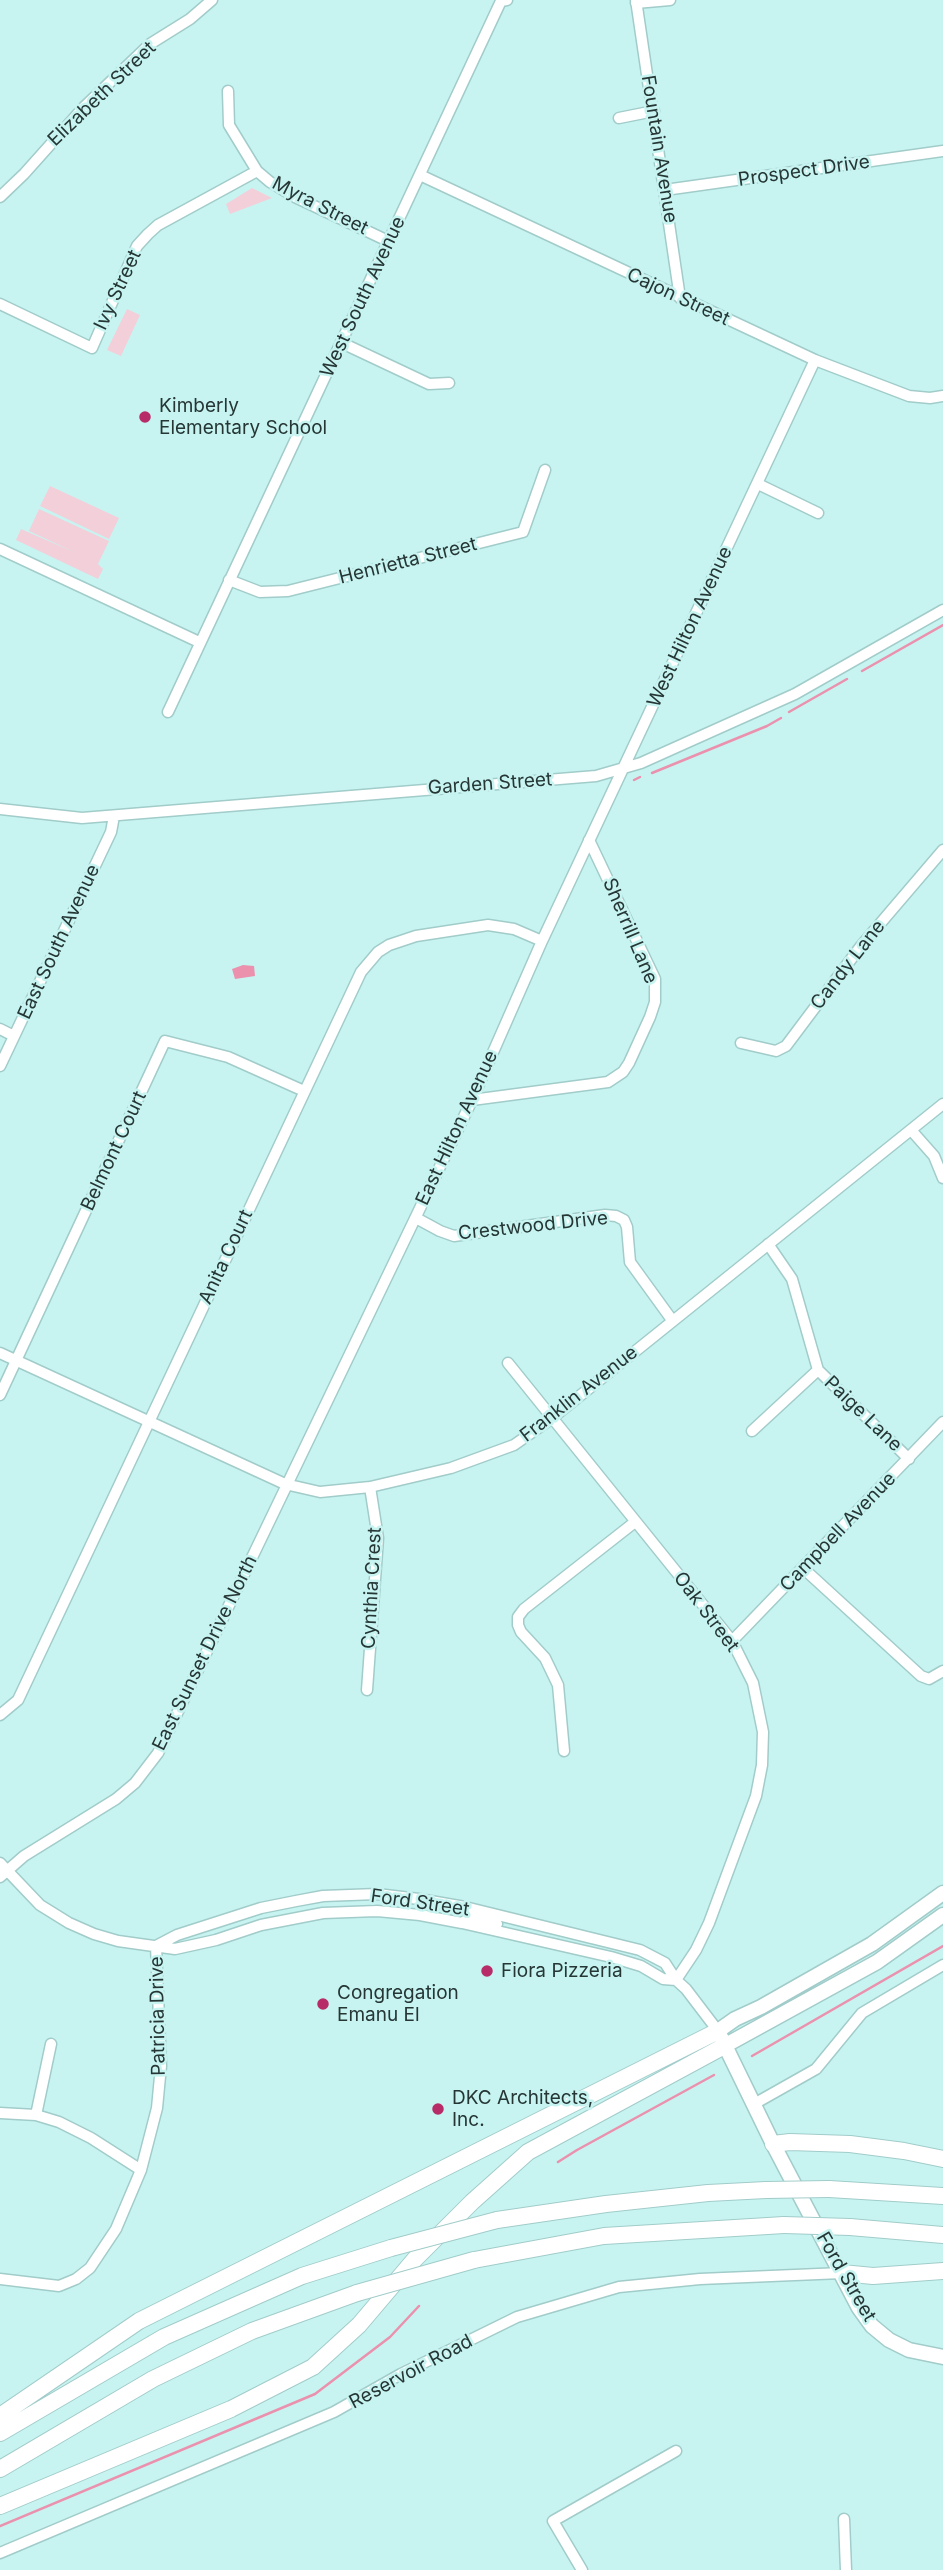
<!DOCTYPE html>
<style>
body{margin:0}
canvas{display:block;background:#c7f4f1}
</style>
<canvas width="943" height="2570"></canvas>
<script>
const ctx = document.querySelector('canvas').getContext('2d');
ctx.lineJoin = 'round';
function fill(path, color) { ctx.fillStyle = color; ctx.fill(path, 'evenodd'); }
const shape = rows => new Path2D(rows.map(r => 'M' + r).join(''));
function strokePath(path, color, width, dash) { ctx.strokeStyle = color; ctx.lineWidth = width; ctx.lineCap = dash ? 'butt' : 'round'; ctx.setLineDash(dash || []); ctx.stroke(path); }
function write(font, color, halo, rows, align = 'center') {
  ctx.font = font + ' Inter,sans-serif'; ctx.lineWidth = 5; ctx.setLineDash([]); ctx.textBaseline = 'middle'; ctx.strokeStyle = halo; ctx.fillStyle = color; for (const [text, x, y, turn = 0] of rows) {
    ctx.save(); ctx.translate(x, y); ctx.rotate((+turn || 0) * Math.PI / 180); ctx.textAlign = isNaN(turn) ? turn : align; if (halo) ctx.strokeText(text, 0, 0); ctx.fillText(text, 0, 0); ctx.restore();
  }
}
fill(shape([
 [252,188,272,198,230,214,226,204],
 [127,309,140,315,121,356,107,350],
 [50,486,119,518,109,539,40,506],
 [39,509,109,541,98,564,103,569,98,579,16,540,21,529,76,553,29,531]
]), '#f3cfd9');
fill(shape([
 [243,965,254,966,255,976,235,979,232,969]
]), '#eb91ae');
strokePath(shape([
 [862,671,943,625],
 [789,712,847,679],
 [652,773,767,726,781,718],
 [634,780,640,777],
 [752,2056,943,1946],
 [558,2162,577,2150,714,2075],
 [0,2526,315,2394,390,2337,419,2306]
]), '#eb91ae', 2.5);
const minor = shape([
 [636,0,680,298],
 [636,3,670,0],
 [228,91,229,125,257,171,270,182,295,197,388,241],
 [619,118,654,111],
 [420,175,815,360,909,396,930,398,943,396],
 [665,190,943,151],
 [0,197,24,174,83,108,150,44,190,19,212,0],
 [0,304,92,348,137,246,148,234,158,225,257,171],
 [342,343,429,384,449,383],
 [758,484,818,513],
 [0,549,199,642],
 [229,580,260,592,288,591,523,532,545,470],
 [168,712,501,1,507,0],
 [0,809,82,818,596,776,641,763,795,694,943,610],
 [0,1029,14,1036],
 [741,1043,776,1051,786,1046,861,946,943,850],
 [0,1066,111,832,114,816],
 [472,1100,608,1082,623,1072,629,1063,650,1017,655,1002,655,979,589,840],
 [911,1130,934,1156,943,1178],
 [416,1218,440,1231,454,1236,605,1215,616,1216,624,1220,627,1227,630,1262,672,1320],
 [768,1244,792,1279,818,1370,909,1459],
 [0,1353,285,1484,320,1492,370,1487,451,1468,514,1445,551,1419,943,1104],
 [508,1363,732,1641,753,1683,763,1732,762,1765,756,1796,709,1923,696,1950,676,1980],
 [0,1395,165,1041,228,1057,304,1091],
 [752,1431,818,1370],
 [804,1569,921,1676,929,1679,943,1671],
 [732,1641,943,1422],
 [367,1690,378,1538,370,1487],
 [0,1715,18,1700,361,972,378,952,389,945,416,936,488,925,514,929,542,941],
 [564,1751,558,1685,545,1658,521,1632,518,1625,518,1617,524,1609,635,1522],
 [0,1863,40,1905,69,1923,94,1934,118,1941,175,1949,216,1940,261,1925,323,1913,377,1911,420,1915,462,1923,611,1957,641,1966,663,1979,676,1980],
 [0,1877,24,1856,116,1799,135,1783,158,1753,472,1100,542,941,815,360],
 [462,1923,471,1917,497,1924],
 [156,1946,177,1935,261,1908,296,1901,323,1896,377,1894,419,1899,465,1907,640,1950,665,1963,676,1980,686,1989,718,2031],
 [754,2104,816,2069,862,2013,943,1965],
 [0,2113,36,2115,59,2122,91,2138,141,2170],
 [36,2115,51,2044],
 [0,2279,59,2286,76,2279,90,2268,116,2229,141,2170,157,2108,161,2066,156,1946],
 [844,2519,846,2570],
 [0,2553,334,2412,401,2374,517,2317,619,2287,700,2279,842,2273],
 [582,2570,553,2521,676,2451]
]);
const major = shape([
 [943,1893,872,1944,761,2007,735,2019,718,2031,773,2144,859,2308,872,2326,889,2340,909,2350,943,2357],
 [726,2045,877,1962,943,1915]
]);
const highway = shape([
 [773,2144,790,2142,850,2144,904,2151,943,2159],
 [829,2189,943,2196],
 [497,2220,606,2204,708,2193,766,2190],
 [850,2227,943,2235],
 [474,2260,604,2236,784,2225],
 [842,2273,873,2276,943,2271],
 [0,2416,139,2321,718,2031],
 [0,2433,164,2337,302,2276,391,2248],
 [0,2469,153,2379,252,2331,357,2293],
 [0,2506,231,2409,313,2367,359,2325,415,2259,472,2202,528,2152,726,2045]
]);
strokePath(minor, '#a1ccca', 13);
strokePath(major, '#a1ccca', 17);
strokePath(highway, '#a1ccca', 18);
strokePath(minor, '#fff', 10);
strokePath(major, '#fff', 14);
strokePath(highway, '#fff', 16);
const highwayBridge = shape([
 [766,2190,829,2189],
 [784,2225,850,2227],
 [391,2248,497,2220],
 [357,2293,474,2260]
]);
strokePath(highwayBridge, '#a1ccca', 18, []);
strokePath(highwayBridge, '#fff', 16);
for (const [x, y, r, color] of [
 [145,417,7,"#b62b68"],
 [487,1971,7,"#b62b68"],
 [323,2004,7,"#b62b68"],
 [438,2109,7,"#b62b68"]
]) { const dot = new Path2D(); dot.arc(x, y, r, 0, 2 * Math.PI); ctx.fillStyle = color; ctx.fill(dot); strokePath(dot, '#c7f4f1', 2.5); }
write('19px', '#253635', '#c7f4f1', [
 ["Elizabeth Street",102,94,-44],
 ["Fountain Avenue",659,149,81],
 ["Prospect Drive",804,171,-8],
 ["Myra Street",320,206,27],
 ["Ivy Street",118,290,-65],
 ["West South Avenue",363,297,-65],
 ["Cajon Street",678,297,25],
 ["Henrietta Street",408,561,-14],
 ["West Hilton Avenue",690,627,-65],
 ["Garden Street",490,784,-4],
 ["Sherrill Lane",630,931,67],
 ["East South Avenue",59,942,-65],
 ["Candy Lane",848,965,-52],
 ["East Hilton Avenue",457,1128,-65],
 ["Belmont Court",114,1151,-65],
 ["Crestwood Drive",533,1226,-6],
 ["Anita Court",226,1257,-65],
 ["Franklin Avenue",579,1394,-38],
 ["Paige Lane",863,1414,44],
 ["Campbell Avenue",838,1532,-46],
 ["Cynthia Crest",372,1588,-87],
 ["Oak Street",706,1612,53],
 ["East Sunset Drive North",205,1653,-64],
 ["Ford Street",420,1903,8],
 ["Patricia Drive",158,2016,-91],
 ["Ford Street",846,2277,60],
 ["Reservoir Road",411,2372,-28]
]);
write('19px', '#253635', '#c7f4f1', [
 ["Kimberly",159,406],
 ["Elementary School",159,428],
 ["Fiora Pizzeria",501,1971],
 ["Congregation",337,1993],
 ["Emanu El",337,2015],
 ["DKC Architects,",452,2098],
 ["Inc.",452,2120]
], 'left');
</script>
